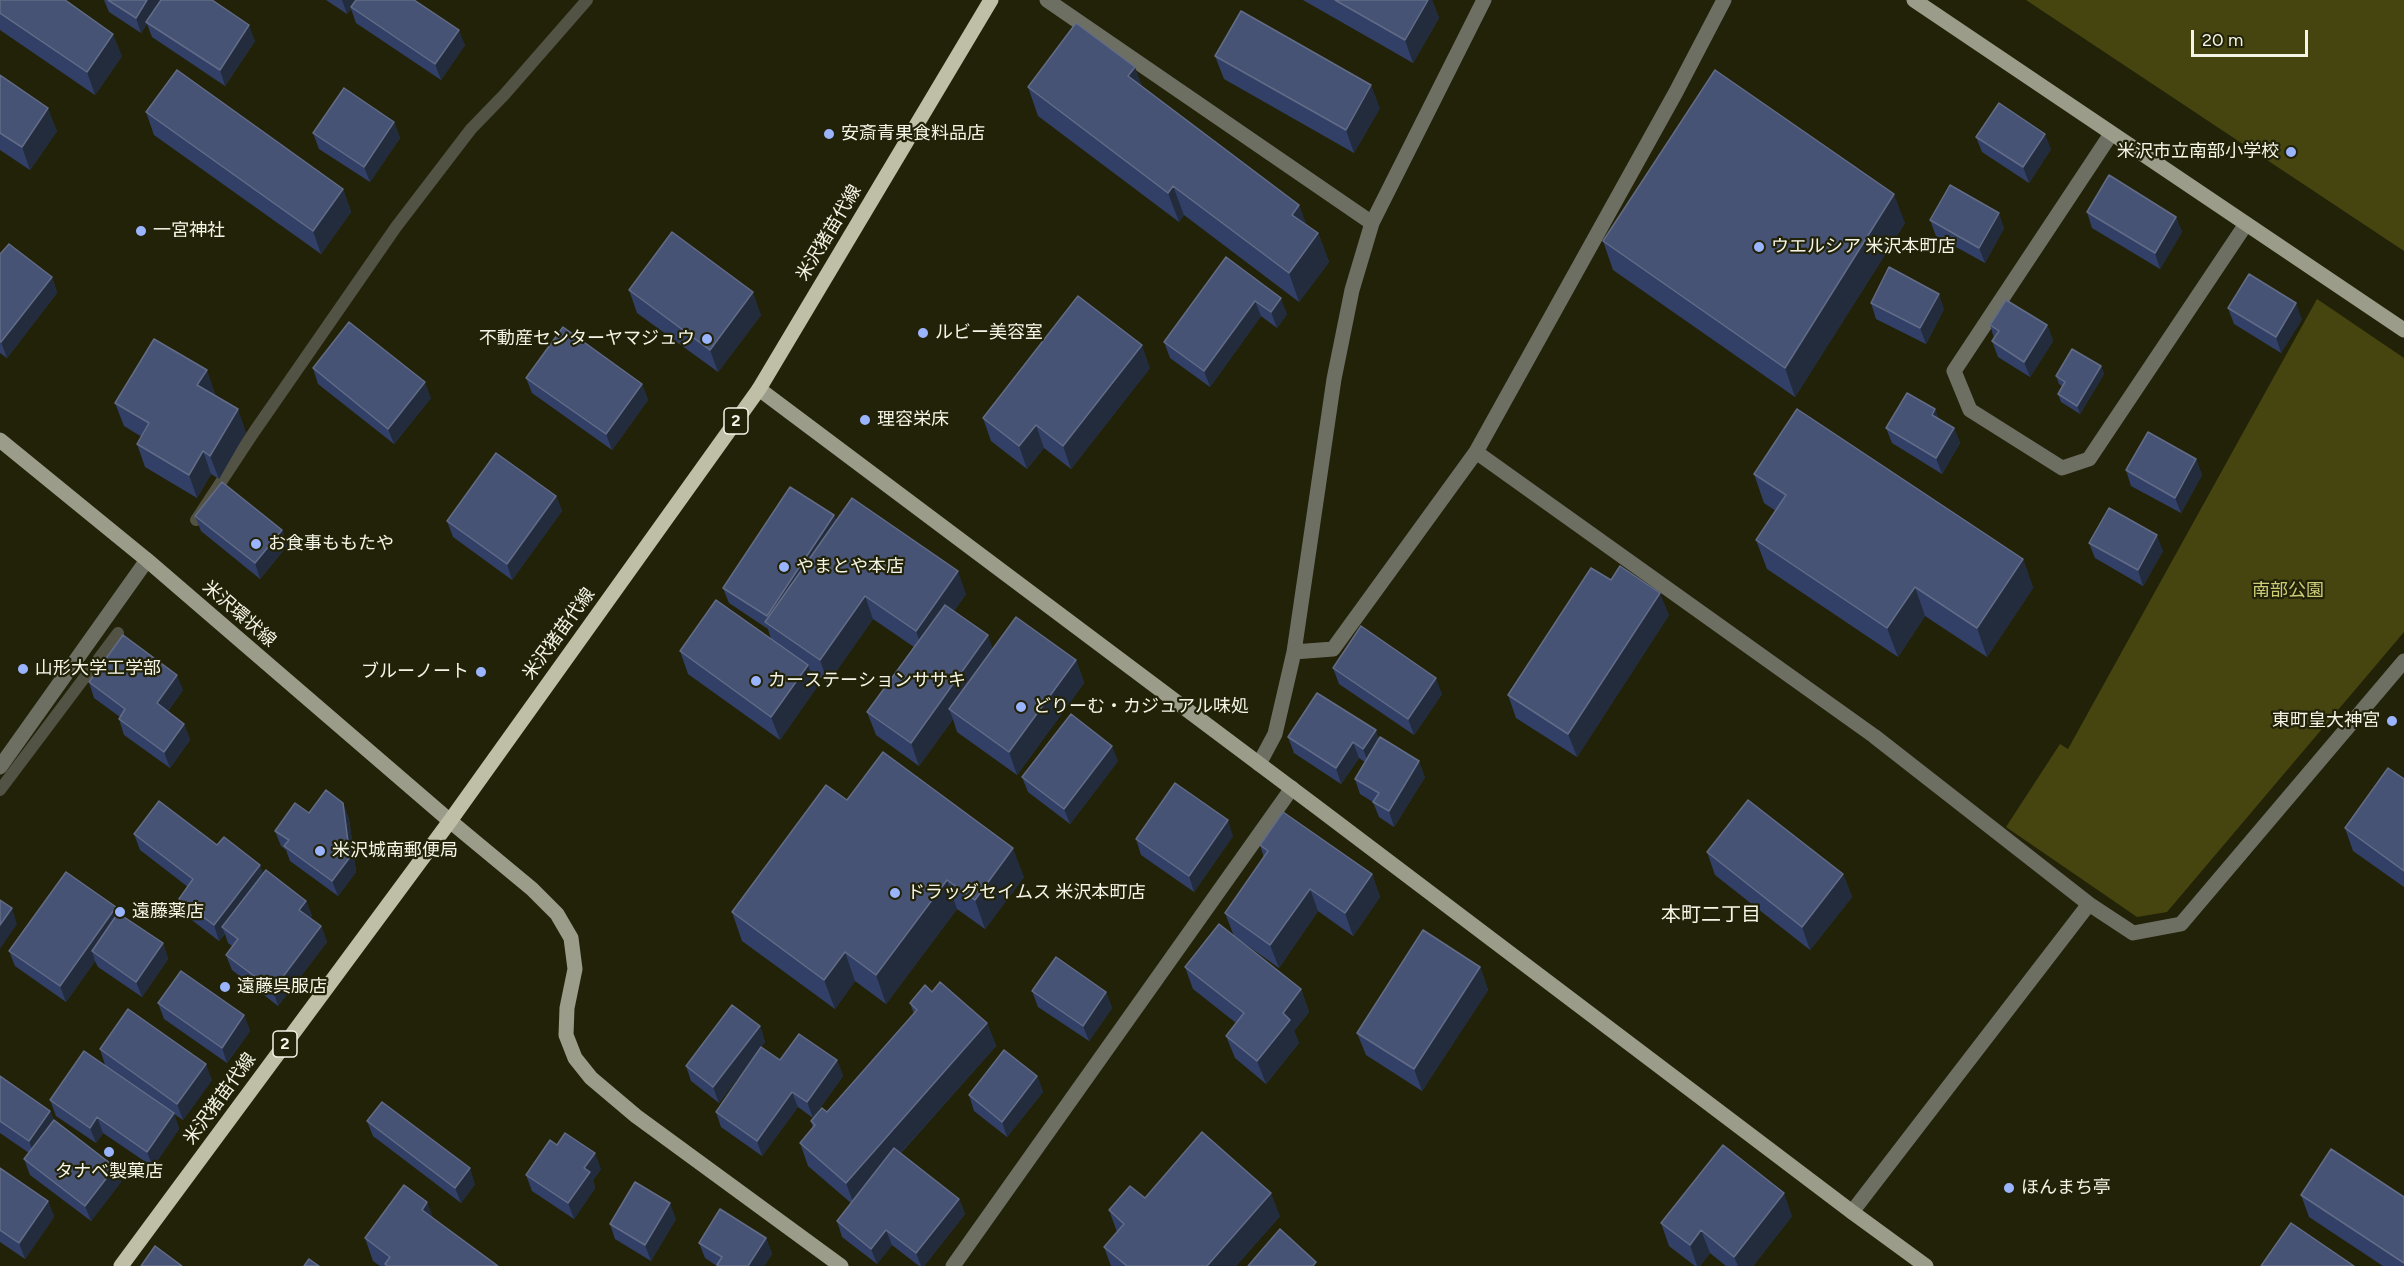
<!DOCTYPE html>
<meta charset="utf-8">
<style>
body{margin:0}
#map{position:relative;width:2404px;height:1266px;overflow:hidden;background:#222209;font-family:Figtree,sans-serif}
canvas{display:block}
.scale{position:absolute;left:2191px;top:30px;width:117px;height:27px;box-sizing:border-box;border:3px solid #f4f5e6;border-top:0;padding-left:8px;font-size:18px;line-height:21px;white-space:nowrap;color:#f4f5e6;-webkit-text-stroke:4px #222209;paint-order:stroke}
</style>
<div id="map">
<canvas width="2404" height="1266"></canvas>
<div class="scale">20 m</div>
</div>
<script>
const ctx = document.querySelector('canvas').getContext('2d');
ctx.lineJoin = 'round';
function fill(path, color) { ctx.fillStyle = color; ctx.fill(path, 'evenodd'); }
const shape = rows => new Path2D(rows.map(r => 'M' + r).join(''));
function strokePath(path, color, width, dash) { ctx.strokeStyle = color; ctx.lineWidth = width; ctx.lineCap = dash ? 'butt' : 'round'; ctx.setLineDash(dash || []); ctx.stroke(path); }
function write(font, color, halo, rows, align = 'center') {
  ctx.font = font + ' Figtree,"Noto Sans JP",sans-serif'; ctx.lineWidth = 4.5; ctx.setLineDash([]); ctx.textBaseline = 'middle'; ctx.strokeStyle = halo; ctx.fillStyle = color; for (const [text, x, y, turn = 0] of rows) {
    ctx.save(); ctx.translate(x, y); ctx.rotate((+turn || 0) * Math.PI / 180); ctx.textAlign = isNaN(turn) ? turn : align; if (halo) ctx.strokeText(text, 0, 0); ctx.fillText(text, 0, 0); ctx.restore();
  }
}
fill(shape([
 [2026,0,2404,0,2404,251],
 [2317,299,2404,358,2404,632,2167,912,2137,917,2006,827,2060,744,2068,749]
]), '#464510');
strokePath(shape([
 [196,520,254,432,396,227,471,129,504,95,587,0],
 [0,790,118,633]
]), '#525245', 12);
strokePath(shape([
 [1047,0,1372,223],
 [2111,134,1954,371,1970,410,2062,468,2089,459,2246,224],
 [1476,452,1874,736,2089,904,2133,933,2181,924,2404,661],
 [1294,652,1333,649,1476,452,1676,92,1724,0],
 [1259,764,1275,734,1294,652,1334,379,1352,290,1372,223,1484,0],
 [0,767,147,560],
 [1852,1212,2089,904],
 [953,1266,1292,788]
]), '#6e6f63', 15);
strokePath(shape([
 [1914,0,2404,330],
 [759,389,1318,808,1852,1212,1926,1266],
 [0,440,147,560,450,821,532,889,557,914,571,938,575,969,567,1008,566,1035,575,1058,591,1078,636,1116,841,1266]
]), '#9b9c89', 15);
strokePath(shape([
 [121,1266,450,821,759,389,991,0]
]), '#bebfa6', 15);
fill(shape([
 [0,0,122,56,95,95,0,30],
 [104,0,212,0,255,41,225,86,152,37,147,24,141,33,109,12],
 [326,0,414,0,465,45,441,80,356,23,351,9,347,14],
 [1303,0,1432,0,1439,18,1413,63],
 [1215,56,1380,108,1354,153,1224,79],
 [0,75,57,131,30,170,0,150],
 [1028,87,1143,87,1299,205,1306,225,1318,233,1329,262,1299,302,1184,215,1179,222,1038,116],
 [146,112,343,189,351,212,321,254,154,135],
 [394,122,400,138,370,182,319,149,313,133],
 [1976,137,2051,149,2029,183,1982,152],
 [2087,212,2176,217,2182,232,2160,269,2092,228],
 [1930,220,2004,228,1985,263,1936,236],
 [1905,223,1795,397,1613,270,1603,241],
 [0,254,52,277,57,293,7,358,0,353],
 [1226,257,1287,314,1277,328,1261,316,1210,387,1170,358,1164,342],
 [629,290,761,315,718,372,637,313],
 [1871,303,1944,309,1926,344,1876,319],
 [2228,308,2302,319,2281,353,2234,324],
 [1990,325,2047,325,2053,341,2030,377,1998,357,1992,341,1994,338],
 [2101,366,2104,374,2080,414,2061,402,2058,394,2062,386,2059,384,2056,376],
 [313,368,431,398,394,444,318,384],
 [1150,368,1071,469,1044,448,1027,469,991,441,983,418],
 [526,378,642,384,648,400,612,450,532,393],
 [215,393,214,395,246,432,219,479,211,474,197,498,145,467,137,444,142,437,124,426,115,403],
 [1935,409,1938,418,1954,428,1960,443,1942,474,1892,443,1886,428],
 [2196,459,2202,475,2181,513,2131,486,2126,470],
 [1754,474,2023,559,2033,588,1987,657,1925,616,1898,657,1767,569,1756,540,1776,511,1764,503],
 [556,496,562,511,512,580,453,537,447,521],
 [834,515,836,521,966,594,954,611,993,650,1076,660,1084,683,1017,775,957,732,953,719,919,766,876,735,867,712,914,647,873,619,828,683,810,670,817,687,780,740,688,674,680,651,771,639,768,629,729,603,723,588],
 [195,516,282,530,287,546,260,579,201,531],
 [2089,543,2163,551,2143,586,2095,558],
 [1669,615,1577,757,1516,718,1508,695],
 [1333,668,1442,694,1414,735,1339,684],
 [89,682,183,690,168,711,184,724,190,740,170,768,124,735,119,719,120,717,94,698],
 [1288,737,1379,739,1425,777,1394,827,1379,817,1373,802,1360,794,1355,779,1365,762,1359,758,1341,784,1294,753],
 [1118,761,1070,824,1028,792,1022,777],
 [2404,779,2404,887,2353,851,2345,828],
 [847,800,1024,877,985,929,957,909,886,1004,855,981,835,1009,742,941,732,912],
 [343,803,349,819,356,872,338,896,290,861,286,850,281,846,275,831,309,813],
 [134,834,217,845,264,873,306,901,312,916,310,918,321,926,327,942,278,1006,232,970,226,955,232,946,228,943,225,934,219,941,184,914,179,899,188,887,140,850],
 [1233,836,1194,892,1141,855,1136,839],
 [1260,845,1372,874,1380,897,1353,936,1318,911,1279,968,1234,936,1225,913,1264,858],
 [1707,852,1843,874,1852,897,1810,950,1715,875],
 [116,907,119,914,163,943,168,959,142,997,98,967,95,961,66,1002,15,966,9,951],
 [1185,967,1301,989,1309,1012,1294,1031,1299,1043,1266,1084,1235,1058,1226,1036,1236,1023,1193,989],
 [1480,967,1488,990,1422,1091,1366,1055,1357,1033],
 [1032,991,1106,992,1112,1008,1089,1041,1038,1007],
 [932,992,987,1023,996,1046,901,1153,959,1199,965,1214,924,1266,919,1266,892,1245,877,1264,842,1237,837,1221,851,1203,808,1166,800,1143,813,1128,811,1121,827,1112,914,1014,910,1003],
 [158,1003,244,1015,250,1031,227,1063,164,1019],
 [760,1026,765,1042,719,1103,691,1081,686,1066],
 [100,1049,212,1080,183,1120,174,1114,179,1129,153,1167,103,1133,96,1143,56,1116,50,1100,105,1065],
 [780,1060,837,1060,843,1076,813,1118,798,1107,762,1156,721,1127,716,1112],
 [0,1076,50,1111,54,1120,115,1167,121,1182,91,1221,30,1175,24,1159,29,1153,0,1133],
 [1037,1076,1043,1092,1007,1137,974,1111,969,1095],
 [367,1121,475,1184,461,1203,373,1136],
 [557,1145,601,1169,593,1180,595,1188,574,1219,532,1191,526,1175],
 [0,1168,48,1201,54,1217,25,1259,0,1242],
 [2301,1195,2404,1197,2404,1266,2383,1266,2309,1217],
 [427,1202,433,1219,498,1266,380,1266,373,1261,365,1238],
 [1109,1210,1280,1216,1236,1266,1111,1266,1104,1247,1117,1232],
 [1792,1216,1753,1266,1726,1266,1710,1253,1700,1266,1695,1266,1669,1246,1661,1223],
 [676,1219,651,1261,615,1239,610,1224],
 [766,1238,772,1254,764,1266,717,1266,705,1258,699,1243]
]), '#324068');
fill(shape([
 [147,0,163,0,146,22,147,24,141,33,136,18],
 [342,0,357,0,347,14],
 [1428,0,1432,0,1439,18,1413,63,1405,40],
 [249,25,255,41,225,86,220,70],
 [459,30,465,45,441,80,435,64],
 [113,34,122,56,95,95,87,72],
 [1135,67,1146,96,1128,76],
 [1371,85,1380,108,1354,153,1346,130],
 [48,108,57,131,30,170,22,147],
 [394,122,400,138,370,182,364,167],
 [2045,134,2051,149,2029,183,2023,167],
 [1173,186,1184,215,1179,222,1168,193],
 [343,189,351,212,321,254,313,231],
 [1894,194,1905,223,1795,397,1785,368],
 [1299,205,1310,234,1292,215],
 [1999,213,2004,228,1985,263,1979,248],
 [2176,217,2182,232,2160,269,2155,253],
 [1318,233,1329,262,1299,302,1289,273],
 [52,277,57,293,7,358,1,342],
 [753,292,761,315,718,372,710,350],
 [1939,294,1944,309,1926,344,1920,328],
 [1281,298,1287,314,1277,328,1271,312],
 [1255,301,1261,316,1210,387,1204,371],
 [2296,303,2302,319,2281,353,2276,337],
 [2047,325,2053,341,2030,377,2024,362],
 [1142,345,1150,368,1071,469,1063,446],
 [2101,366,2104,374,2080,414,2077,406],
 [207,370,215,393,206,408,197,385],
 [425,382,431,398,394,444,388,429],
 [642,384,648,400,612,450,606,434],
 [238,409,246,432,219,479,210,456],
 [1935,409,1940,425,1932,415],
 [1036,425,1044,448,1027,469,1019,446],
 [1954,428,1960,443,1942,474,1936,458],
 [203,451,211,474,197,498,189,475],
 [2196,459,2202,475,2181,513,2175,498],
 [556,496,562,511,512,580,507,564],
 [834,515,839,531,771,626,767,616],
 [282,530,287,546,260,579,255,563],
 [2157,535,2163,551,2143,586,2138,570],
 [2023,559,2033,588,1987,657,1977,628],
 [958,571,966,594,924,654,916,631],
 [1915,587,1925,616,1898,657,1887,628],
 [1660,593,1669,615,1577,757,1568,734],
 [865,596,873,619,828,683,820,660],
 [988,635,996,658,949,709,953,719,919,766,911,743],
 [1076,660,1084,683,1017,775,1009,752],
 [808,665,817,687,780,740,771,717],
 [177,675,183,690,162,719,157,703],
 [1436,678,1442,694,1414,735,1408,719],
 [184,724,190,740,170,768,164,752],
 [1376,730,1381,746,1369,765,1363,749],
 [1353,742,1359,758,1341,784,1336,768],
 [1112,746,1118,761,1070,824,1064,809],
 [1419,761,1425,777,1394,827,1389,811],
 [343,803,349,819,356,872,338,896,332,881],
 [1228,820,1233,836,1194,892,1189,876],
 [1013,848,1024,877,985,929,975,900],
 [260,865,266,880,222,927,225,934,219,941,214,925],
 [1372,874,1380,897,1353,936,1345,913],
 [1843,874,1852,897,1810,950,1802,927],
 [947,880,957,909,886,1004,876,975],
 [1310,889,1318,911,1279,968,1270,945],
 [306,901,312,916,305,926,299,910],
 [116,907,122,923,92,951,95,961,66,1002,60,986],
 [12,908,17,924,0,949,0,925],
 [321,926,327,942,278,1006,273,990],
 [163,943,168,959,142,997,136,982],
 [845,952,855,981,835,1009,824,980],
 [1480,967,1488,990,1422,1091,1414,1069],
 [1301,989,1309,1012,1294,1031,1299,1043,1266,1084,1257,1061,1283,1013],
 [1106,992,1112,1008,1089,1041,1083,1026],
 [244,1015,250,1031,227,1063,222,1048],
 [987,1023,996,1046,854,1205,846,1183],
 [760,1026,765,1042,719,1103,713,1087],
 [837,1060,843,1076,813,1118,807,1102],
 [206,1064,212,1080,183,1120,177,1104],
 [1037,1076,1043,1092,1007,1137,1002,1122],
 [792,1092,798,1107,762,1156,757,1141],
 [50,1111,56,1126,35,1157,29,1141],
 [174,1113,179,1129,153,1167,147,1152],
 [97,1117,103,1133,96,1143,90,1128],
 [595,1153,601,1169,593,1180,595,1188,574,1219,568,1203,584,1168],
 [115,1167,121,1182,91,1221,85,1206],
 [470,1168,475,1184,461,1203,455,1188],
 [1271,1193,1280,1216,1236,1266,1207,1266],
 [1784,1193,1792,1216,1753,1266,1738,1266,1734,1257],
 [959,1199,965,1214,924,1266,921,1266,916,1253],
 [48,1201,54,1217,25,1259,19,1243],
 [427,1202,436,1225,422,1210],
 [670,1203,676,1219,651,1261,645,1245],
 [886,1230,892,1245,877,1264,871,1249],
 [1701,1230,1710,1253,1700,1266,1697,1266,1690,1245],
 [766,1238,772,1254,764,1266,748,1266]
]), '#232c3c');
const building = shape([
 [0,0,65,0,113,34,87,72,0,13,0,0],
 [108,0,147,0,136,18,108,0],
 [161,0,212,0,249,25,220,70,146,22,161,0],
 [356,0,414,0,459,30,435,64,351,7,356,0],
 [1335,0,1428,0,1405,40,1335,0],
 [1241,11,1371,85,1346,130,1215,56,1241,11],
 [1076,23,1135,67,1128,76,1299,205,1292,215,1318,233,1289,273,1173,186,1168,193,1028,87,1076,23],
 [177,70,343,189,313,231,146,112,177,70],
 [1715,70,1894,194,1785,368,1603,241,1715,70],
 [0,75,48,108,22,147,0,133,0,75],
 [344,88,394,122,364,167,313,133,344,88],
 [1999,103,2045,134,2023,167,1976,137,1999,103],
 [2109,175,2176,217,2155,253,2087,212,2109,175],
 [1950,185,1999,213,1979,248,1930,220,1950,185],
 [672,232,753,292,710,350,629,290,672,232],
 [9,244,52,277,1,342,0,341,0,254,9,244],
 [1226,257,1281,298,1271,312,1255,301,1204,371,1164,342,1226,257],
 [1889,267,1939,294,1920,328,1871,303,1889,267],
 [2249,274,2296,303,2276,337,2228,308,2249,274],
 [1078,296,1142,345,1063,446,1036,425,1019,446,983,418,1078,296],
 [2006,300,2047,325,2024,362,1992,341,1999,331,1990,325,2006,300],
 [349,322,425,382,388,429,313,368,349,322],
 [563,327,642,384,606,434,526,378,563,327],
 [154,339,207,370,197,385,238,409,210,456,203,451,189,475,137,444,149,423,115,403,154,339],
 [2072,349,2101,366,2077,406,2058,394,2065,382,2056,376,2072,349],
 [1907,393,1935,409,1932,415,1954,428,1936,458,1886,428,1907,393],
 [1797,409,2023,559,1977,628,1915,587,1887,628,1756,540,1786,495,1754,474,1797,409],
 [2148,432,2196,459,2175,498,2126,470,2148,432],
 [496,453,556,496,507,564,447,521,496,453],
 [222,482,282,530,255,563,195,516,222,482],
 [790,487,834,515,767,616,723,588,790,487],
 [852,498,958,571,916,631,865,596,820,660,765,622,852,498],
 [2109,508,2157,535,2138,570,2089,543,2109,508],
 [1620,566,1660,593,1568,734,1508,695,1591,568,1611,580,1620,566],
 [716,600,808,665,771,717,680,651,716,600],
 [945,605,988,635,911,743,867,712,945,605],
 [1016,617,1076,660,1009,752,949,709,1016,617],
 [1361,626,1436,678,1408,719,1333,668,1361,626],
 [123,635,177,675,157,703,184,724,164,752,119,719,125,709,89,682,123,635],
 [1317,693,1376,730,1363,749,1353,742,1336,768,1288,737,1317,693],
 [1071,714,1112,746,1064,809,1022,777,1071,714],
 [1380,737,1419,761,1389,811,1373,802,1379,793,1355,779,1380,737],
 [883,752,1013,848,975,900,947,880,876,975,845,952,824,980,732,912,826,785,847,800,883,752],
 [2388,768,2404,779,2404,871,2345,828,2388,768],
 [1175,783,1228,820,1189,876,1136,839,1175,783],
 [326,790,343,803,350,857,332,881,284,846,289,840,275,831,295,803,309,813,326,790],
 [1748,800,1843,874,1802,927,1707,852,1748,800],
 [159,801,217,845,224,837,260,865,214,925,179,899,193,879,134,834,159,801],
 [1283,812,1372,874,1345,913,1310,889,1270,945,1225,913,1268,851,1260,845,1283,812],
 [266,870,306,901,299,910,321,926,273,990,226,955,238,939,222,927,266,870],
 [66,872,116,907,60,986,9,951,66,872],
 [0,900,12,908,0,925,0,900],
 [118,913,163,943,136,982,92,951,118,913],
 [1219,924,1301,989,1283,1013,1290,1020,1257,1061,1226,1036,1244,1013,1185,967,1219,924],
 [1423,930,1480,967,1414,1069,1357,1033,1423,930],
 [1056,957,1106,992,1083,1026,1032,991,1056,957],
 [181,971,244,1015,222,1048,158,1003,181,971],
 [940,982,987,1023,846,1183,800,1143,815,1125,811,1121,822,1108,827,1112,917,1010,910,1003,925,985,932,992,940,982],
 [732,1005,760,1026,713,1087,686,1066,732,1005],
 [128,1009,206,1064,177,1104,100,1049,128,1009],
 [799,1034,837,1060,807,1102,792,1092,757,1141,716,1112,761,1047,780,1060,799,1034],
 [1004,1050,1037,1076,1002,1122,969,1095,1004,1050],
 [84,1051,174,1113,147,1152,97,1117,90,1128,50,1100,84,1051],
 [0,1076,50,1111,29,1141,0,1121,0,1076],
 [382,1102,470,1168,455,1188,367,1121,382,1102],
 [54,1120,115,1167,85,1206,24,1159,54,1120],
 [1202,1132,1271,1193,1207,1266,1127,1266,1104,1247,1124,1224,1109,1210,1130,1186,1145,1198,1202,1132],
 [565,1133,595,1153,584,1168,590,1172,568,1203,526,1175,550,1140,557,1145,565,1133],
 [1723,1145,1784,1193,1734,1257,1701,1230,1690,1245,1661,1223,1723,1145],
 [894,1148,959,1199,916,1253,886,1230,871,1249,837,1221,894,1148],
 [2331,1149,2404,1197,2404,1263,2301,1195,2331,1149],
 [0,1168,48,1201,19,1243,0,1230,0,1168],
 [635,1182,670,1203,645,1245,610,1224,635,1182],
 [404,1185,427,1202,422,1210,498,1266,387,1266,385,1264,390,1257,365,1238,404,1185],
 [720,1209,766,1238,748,1266,718,1266,717,1265,722,1257,699,1243,720,1209],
 [2291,1223,2354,1266,2261,1266,2291,1223],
 [1280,1229,1316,1262,1313,1266,1248,1266,1280,1229],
 [155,1246,182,1266,141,1266,155,1246],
 [309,1259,319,1266,304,1266,309,1259]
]);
fill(building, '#475375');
strokePath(building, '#626c87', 1.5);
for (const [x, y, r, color] of [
 [829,134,6,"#9ab5fd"],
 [2291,152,6,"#9ab5fd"],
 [141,231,6,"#9ab5fd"],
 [1759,247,6,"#9ab5fd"],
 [923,333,6,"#9ab5fd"],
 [707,339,6,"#9ab5fd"],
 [865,420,6,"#9ab5fd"],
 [256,544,6,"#9ab5fd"],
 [784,567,6,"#9ab5fd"],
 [23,669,6,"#9ab5fd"],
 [481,672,6,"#9ab5fd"],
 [756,681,6,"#9ab5fd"],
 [1021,707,6,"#9ab5fd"],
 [2392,721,6,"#9ab5fd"],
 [320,851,6,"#9ab5fd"],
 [895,893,6,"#9ab5fd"],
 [120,912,6,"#9ab5fd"],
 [225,987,6,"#9ab5fd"],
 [109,1152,6,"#9ab5fd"],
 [2009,1188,6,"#9ab5fd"]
]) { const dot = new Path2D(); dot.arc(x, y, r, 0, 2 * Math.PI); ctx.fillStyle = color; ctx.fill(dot); strokePath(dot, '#222209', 2); }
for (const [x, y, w] of [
 [736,421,24],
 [285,1044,24]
]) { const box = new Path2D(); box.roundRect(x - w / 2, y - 13, w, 26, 4.5); ctx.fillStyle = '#222209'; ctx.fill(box); strokePath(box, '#f4f5e6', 1.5); }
write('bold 16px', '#f4f5e6', null, [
 ["2",736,421],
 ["2",285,1044]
]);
write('18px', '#f4f5e6', '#222209', [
 ["安斎青果食料品店",841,134],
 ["米沢市立南部小学校",2279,152,"right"],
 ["一宮神社",153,231],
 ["ウエルシア 米沢本町店",1771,247],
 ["ルビー美容室",935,333],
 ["不動産センターヤマジュウ",695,339,"right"],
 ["理容栄床",877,420],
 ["お食事ももたや",268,544],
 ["やまとや本店",796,567],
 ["山形大学工学部",35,669],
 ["ブルーノート",469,672,"right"],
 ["カーステーションササキ",768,681],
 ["どりーむ・カジュアル味処",1033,707],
 ["東町皇大神宮",2380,721,"right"],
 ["米沢城南郵便局",332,851],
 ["ドラッグセイムス 米沢本町店",907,893],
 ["遠藤薬店",132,912],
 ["遠藤呉服店",237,987],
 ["タナベ製菓店",109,1172,"center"],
 ["ほんまち亭",2021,1188]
], 'left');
write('18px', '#f4f5e6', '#222209', [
 ["米沢猪苗代線",829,233,-59],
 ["米沢環状線",239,614,41],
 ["米沢猪苗代線",559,634,-54],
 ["米沢猪苗代線",220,1099,-54]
]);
write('18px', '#cdcd76', '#222209', [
 ["南部公園",2288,591]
]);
write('20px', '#f4f5e6', '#222209', [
 ["本町二丁目",1711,915]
]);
</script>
